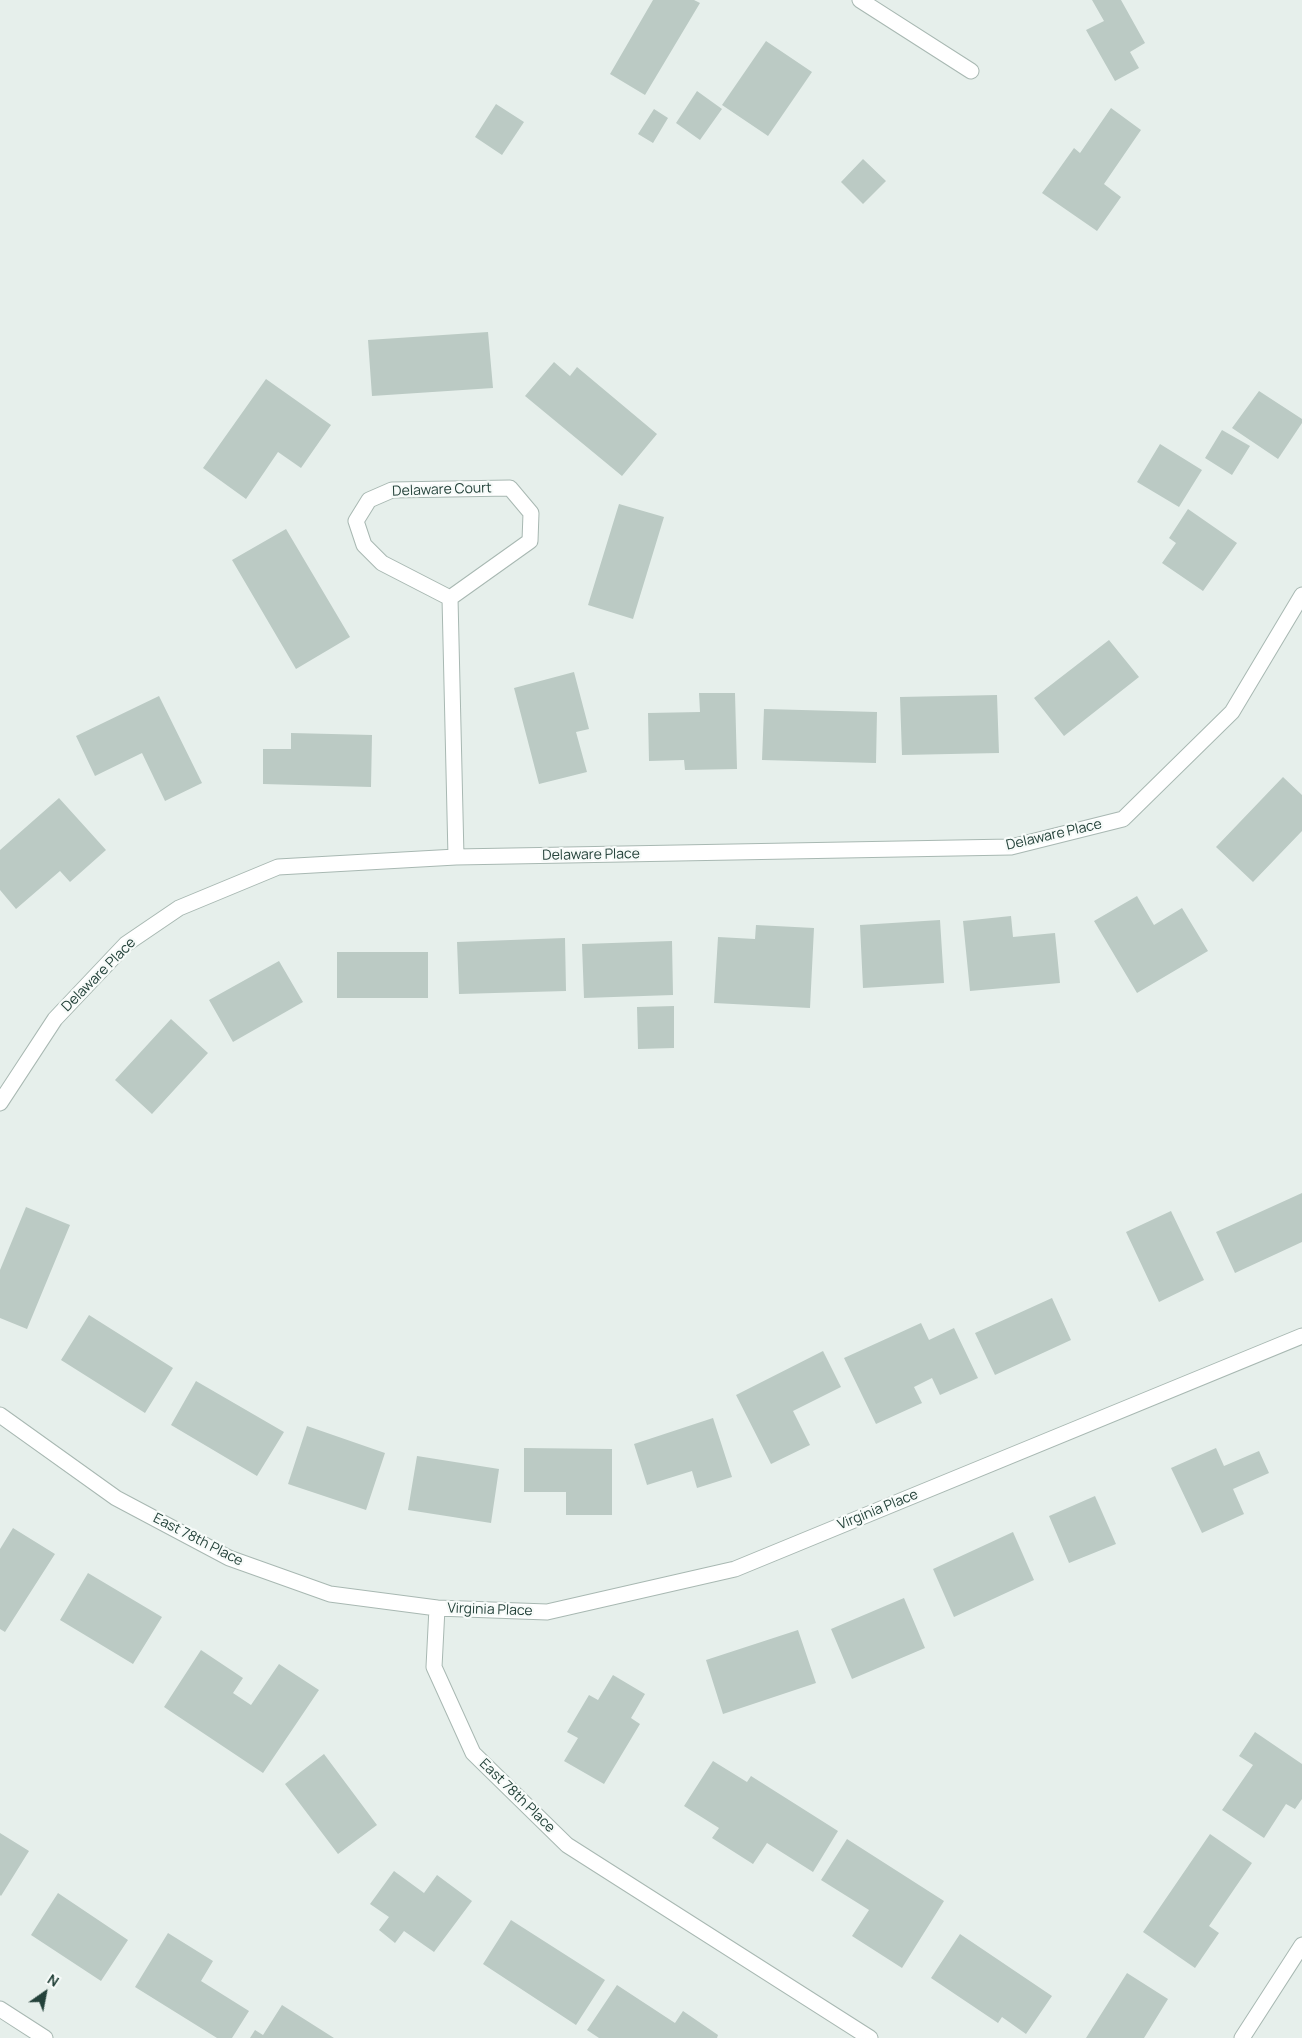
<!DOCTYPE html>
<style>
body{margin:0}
#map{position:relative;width:1302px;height:2038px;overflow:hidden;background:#e6efeb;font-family:Manrope,sans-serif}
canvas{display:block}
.north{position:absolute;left:20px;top:1968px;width:50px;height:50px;-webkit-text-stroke:4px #f7fbf9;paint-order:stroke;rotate:33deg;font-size:14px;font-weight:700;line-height:20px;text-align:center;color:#24423a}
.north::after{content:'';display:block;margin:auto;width:18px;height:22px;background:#24423a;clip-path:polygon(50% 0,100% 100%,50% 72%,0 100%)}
</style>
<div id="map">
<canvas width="1302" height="2038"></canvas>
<div class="north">N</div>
</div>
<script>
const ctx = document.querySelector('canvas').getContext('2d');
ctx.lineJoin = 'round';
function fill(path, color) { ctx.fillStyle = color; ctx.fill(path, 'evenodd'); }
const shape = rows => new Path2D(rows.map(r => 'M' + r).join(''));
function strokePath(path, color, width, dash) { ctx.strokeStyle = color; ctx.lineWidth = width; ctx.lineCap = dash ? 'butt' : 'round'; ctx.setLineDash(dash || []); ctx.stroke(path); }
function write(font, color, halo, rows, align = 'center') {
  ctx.font = font + ' Manrope,sans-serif'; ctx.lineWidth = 4.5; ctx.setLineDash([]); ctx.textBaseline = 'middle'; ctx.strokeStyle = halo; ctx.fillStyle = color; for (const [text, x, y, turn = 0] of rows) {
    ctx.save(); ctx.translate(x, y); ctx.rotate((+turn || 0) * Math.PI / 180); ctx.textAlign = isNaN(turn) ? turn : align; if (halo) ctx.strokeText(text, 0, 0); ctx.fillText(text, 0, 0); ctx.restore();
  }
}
fill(shape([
 [653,0,694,0,700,3,645,95,610,74],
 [1092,0,1121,0,1145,43,1130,52,1139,68,1115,81,1086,30,1104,21],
 [766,41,812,72,768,136,722,105],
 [697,91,722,109,700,140,676,123],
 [496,104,524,122,502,155,475,137],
 [1111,108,1141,130,1104,184,1121,197,1097,231,1042,193,1074,148,1080,153],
 [654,109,668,118,653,143,638,134],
 [863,159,886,181,863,204,841,182],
 [488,332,493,388,372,396,368,340],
 [554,362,570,376,577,367,657,434,622,476,525,396],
 [266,379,331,425,301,468,278,452,246,499,203,468],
 [1259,391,1302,419,1302,423,1278,459,1232,428],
 [1222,430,1250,446,1232,475,1205,458],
 [1160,444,1202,470,1179,507,1137,482],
 [619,504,664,517,633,619,588,605],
 [1188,509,1237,543,1203,591,1162,563,1176,543,1169,538],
 [286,529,350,637,296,669,232,560],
 [1109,640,1139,677,1064,736,1034,698],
 [574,672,589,729,576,732,587,772,539,784,514,688],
 [699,693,735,693,737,769,685,770,684,760,649,761,648,713,700,712],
 [997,695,999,753,902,755,900,697],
 [159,696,202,783,165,801,142,753,95,776,76,736],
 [764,709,877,712,876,763,762,760],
 [291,733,372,735,371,787,263,784,263,749,291,749],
 [1283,777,1302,795,1302,831,1253,882,1216,847],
 [59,798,106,850,70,882,60,871,16,909,0,890,0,850],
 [1137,896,1154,925,1182,908,1208,951,1137,993,1094,921],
 [1011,916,1013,937,1055,933,1060,983,970,991,963,921],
 [940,920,944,983,863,988,860,925],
 [756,925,814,928,810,1008,714,1003,718,937,755,939],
 [565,938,566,991,459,994,457,942],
 [672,941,673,995,584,998,582,944],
 [337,952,428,952,428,998,337,998],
 [279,961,303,1002,233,1042,209,1000],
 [674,1006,674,1048,638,1049,637,1007],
 [171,1019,208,1053,152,1114,115,1080],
 [1302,1193,1302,1242,1235,1273,1216,1232],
 [26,1207,70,1225,27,1329,0,1318,0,1270],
 [1171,1211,1204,1280,1159,1302,1126,1232],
 [1052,1298,1071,1340,995,1375,975,1333],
 [89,1315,173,1368,145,1413,61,1360],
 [921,1323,929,1340,954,1328,978,1378,940,1395,932,1378,914,1387,922,1403,876,1424,844,1358],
 [823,1351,841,1387,793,1411,810,1445,771,1464,736,1395],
 [196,1381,284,1432,257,1476,171,1425],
 [713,1418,732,1477,697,1488,692,1471,647,1485,634,1444],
 [307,1426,385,1453,366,1510,288,1484],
 [524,1448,612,1449,612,1515,566,1515,566,1492,524,1492],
 [1216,1448,1224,1466,1259,1451,1269,1473,1233,1489,1244,1514,1202,1533,1171,1468],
 [417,1456,499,1469,491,1523,408,1510],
 [1095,1496,1116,1544,1069,1563,1049,1516],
 [13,1528,55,1554,5,1632,0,1629,0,1549],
 [1013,1532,1034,1580,954,1617,933,1569],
 [88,1573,162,1617,133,1664,60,1620],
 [904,1598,925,1648,852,1679,831,1629],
 [798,1630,816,1683,723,1714,706,1660],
 [201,1650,243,1678,233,1693,251,1705,279,1664,319,1690,263,1773,164,1707],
 [613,1675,645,1694,631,1718,640,1724,604,1784,564,1761,578,1738,567,1732,589,1695,598,1700],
 [1255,1732,1302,1764,1302,1799,1295,1809,1286,1804,1264,1838,1222,1810,1253,1765,1239,1756],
 [324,1754,377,1825,338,1854,285,1784],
 [713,1761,747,1782,751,1776,838,1831,813,1872,767,1843,753,1864,712,1838,719,1828,684,1806],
 [0,1833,29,1851,1,1896,0,1895],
 [1210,1834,1252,1863,1209,1926,1219,1933,1195,1968,1143,1932],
 [847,1839,944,1901,902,1968,852,1936,869,1910,821,1880],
 [394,1871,424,1893,437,1875,472,1901,434,1952,404,1931,395,1943,379,1930,389,1917,370,1904],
 [58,1893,128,1940,101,1981,31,1935],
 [511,1920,605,1980,576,2025,483,1964],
 [168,1933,213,1961,201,1981,249,2011,232,2038,217,2038,135,1987],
 [960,1934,1052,1996,1026,2034,1002,2017,998,2023,931,1978],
 [1127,1973,1168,1999,1144,2038,1086,2038],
 [617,1985,675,2023,683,2011,718,2035,717,2038,599,2038,587,2030],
 [282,2005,334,2038,250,2038,255,2030,263,2035]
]), '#bbcac4');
const minor = shape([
 [860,0,971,71],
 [450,598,382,563,364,545,356,521,369,500,392,490,510,488,531,513,530,541,450,598,456,857],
 [0,1103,55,1019,126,944,179,908,278,867,456,857,1011,847,1123,819,1232,712,1302,595],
 [0,1415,116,1498,229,1558,330,1594,437,1608,434,1667,473,1753,567,1845,870,2038],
 [437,1608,547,1612,735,1569,1302,1336],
 [0,2009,45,2038],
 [1242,2038,1302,1945]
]);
strokePath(minor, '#a8b8b2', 17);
strokePath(minor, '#fff', 15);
write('14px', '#24423a', '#f7fbf9', [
 ["Delaware Court",442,490,-2],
 ["Delaware Place",1054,835,-13],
 ["Delaware Place",591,855,-1],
 ["Delaware Place",99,975,-45],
 ["Virginia Place",878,1510,-22],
 ["East 78th Place",198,1540,27],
 ["Virginia Place",490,1610,2],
 ["East 78th Place",517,1796,44]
]);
</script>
